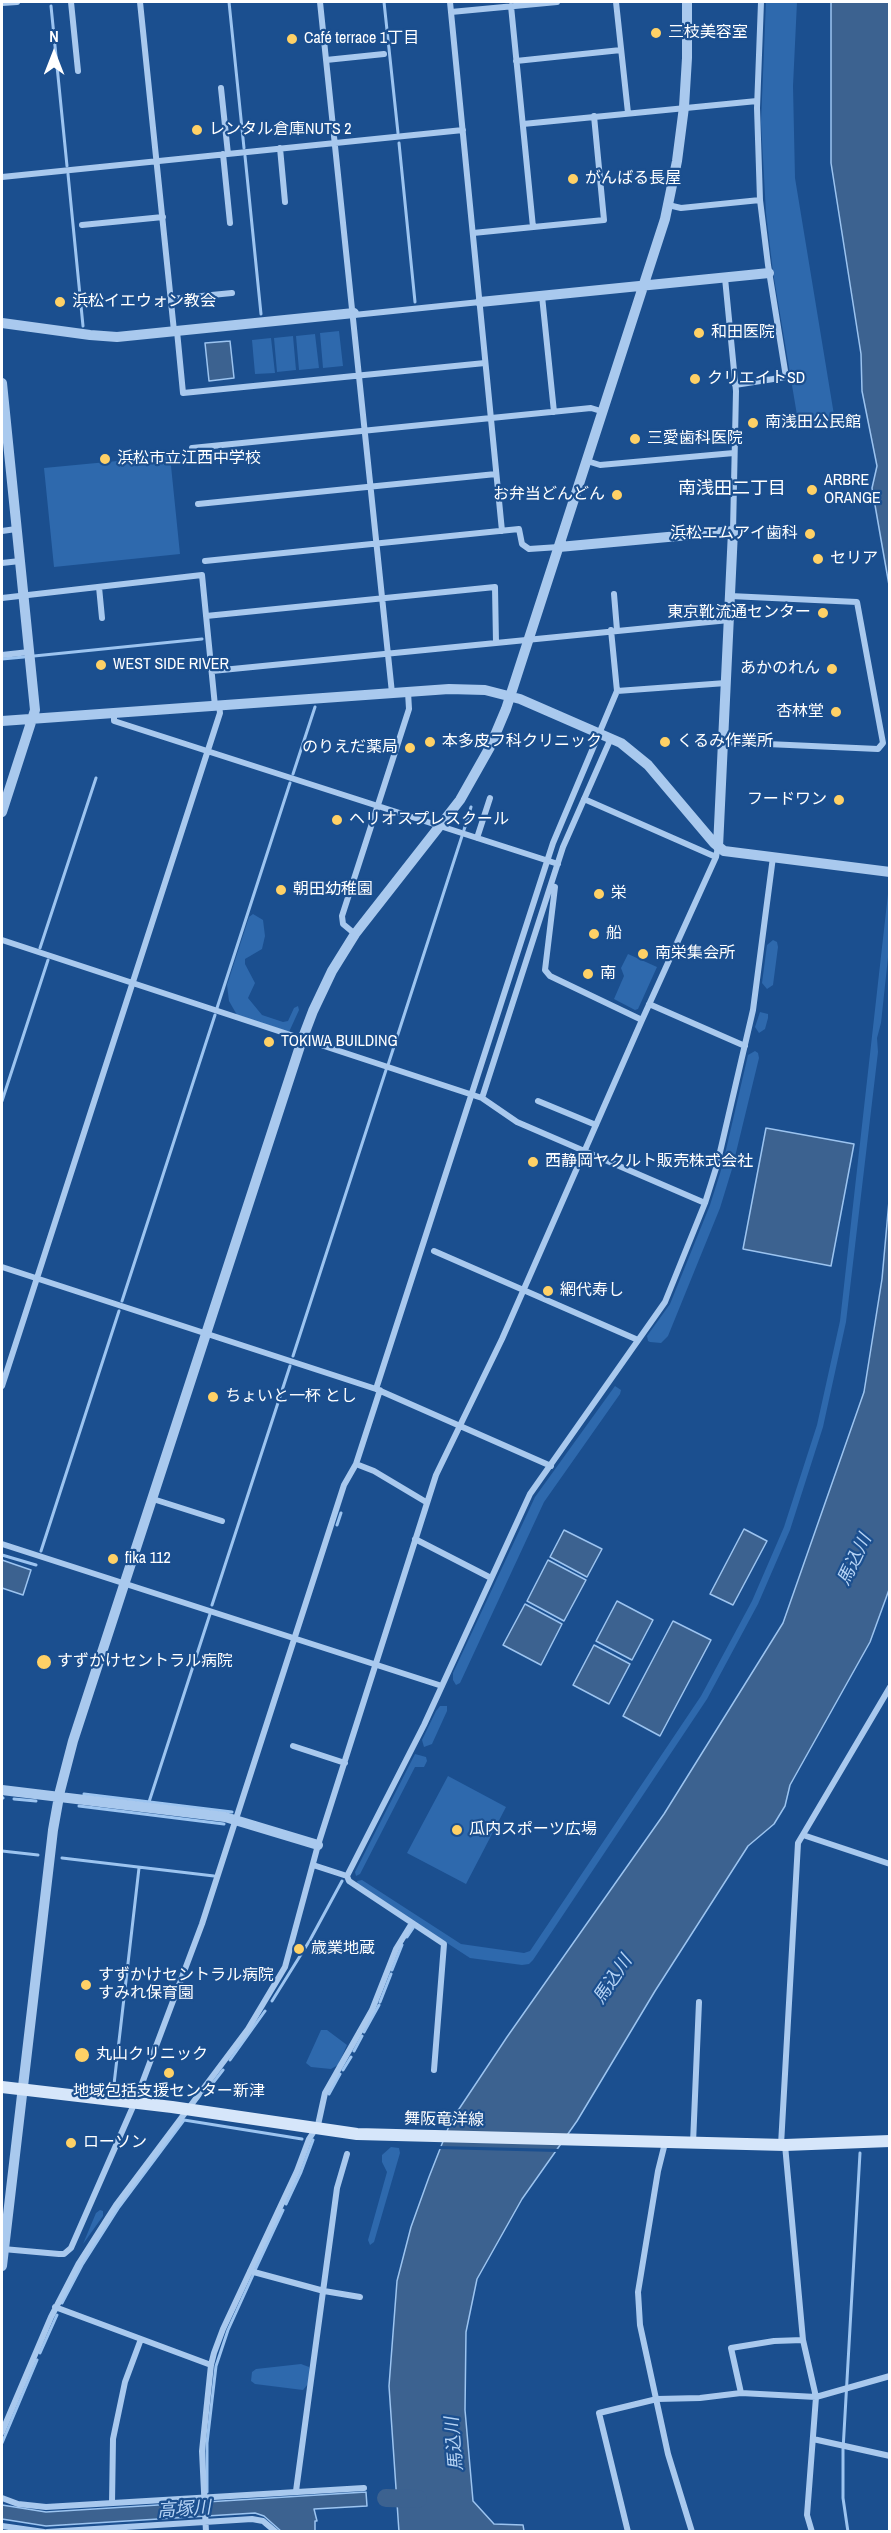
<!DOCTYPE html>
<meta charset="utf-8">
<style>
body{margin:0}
#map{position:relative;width:891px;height:2533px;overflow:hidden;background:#1b4f8f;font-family:"Archivo Narrow",sans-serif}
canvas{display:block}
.frame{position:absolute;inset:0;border:3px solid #fff;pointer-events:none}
.north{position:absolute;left:24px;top:24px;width:60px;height:60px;-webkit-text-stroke:4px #1b4f8f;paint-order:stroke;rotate:0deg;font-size:16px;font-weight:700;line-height:24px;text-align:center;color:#fff}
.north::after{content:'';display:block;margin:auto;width:21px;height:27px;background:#fff;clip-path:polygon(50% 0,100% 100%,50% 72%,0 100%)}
</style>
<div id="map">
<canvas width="891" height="2533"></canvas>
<div class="frame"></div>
<div class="north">N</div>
</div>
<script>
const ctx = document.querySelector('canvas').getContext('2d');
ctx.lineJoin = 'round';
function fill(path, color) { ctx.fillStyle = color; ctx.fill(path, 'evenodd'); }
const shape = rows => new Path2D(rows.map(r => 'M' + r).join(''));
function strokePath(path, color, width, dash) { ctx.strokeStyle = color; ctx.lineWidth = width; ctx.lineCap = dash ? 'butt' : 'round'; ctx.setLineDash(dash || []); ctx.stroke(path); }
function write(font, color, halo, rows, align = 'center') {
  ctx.font = font + ' "Archivo Narrow","Noto Sans JP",sans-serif'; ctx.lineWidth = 4.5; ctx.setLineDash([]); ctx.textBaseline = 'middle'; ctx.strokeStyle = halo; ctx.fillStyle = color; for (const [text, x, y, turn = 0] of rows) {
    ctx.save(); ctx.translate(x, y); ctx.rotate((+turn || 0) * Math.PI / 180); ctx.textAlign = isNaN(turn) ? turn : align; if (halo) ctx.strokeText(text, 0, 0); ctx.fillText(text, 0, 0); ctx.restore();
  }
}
fill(shape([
 [766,2,797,2,793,86,795,178,835,421,799,427,773,272,766,213,761,122],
 [339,331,343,366,323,368,320,333],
 [315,334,319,368,299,370,296,336],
 [293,336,296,370,277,372,274,338],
 [271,338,275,373,255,374,252,340],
 [170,456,180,554,54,567,44,468],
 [889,885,889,948,881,1023,877,1038,878,1052,846,1322,823,1427,790,1530,758,1604,707,1699,533,1960,529,1964,522,1965,470,1958,358,1885,357,1881,362,1880,461,1944,524,1953,530,1951,701,1696,752,1601,784,1527,817,1425,840,1321],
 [253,914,263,920,265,936,262,949,245,959,245,964,255,983,248,998,262,1015,283,1022,288,1021,294,1008,298,1006,299,1010,289,1032,237,1015,229,1001,227,985,249,917],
 [773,940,777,942,778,947,773,985,767,989,762,983,767,945],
 [628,954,657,967,638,1009,635,1010,614,999,624,976,621,968],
 [760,1012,768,1014,768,1018,765,1029,759,1033,755,1027],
 [755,1051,758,1053,759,1058,732,1169,720,1208,668,1336,661,1343,650,1342,648,1341,647,1336,670,1304,710,1205,722,1167,748,1055],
 [615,1386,621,1390,620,1394,544,1502,460,1683,456,1685,453,1680,453,1673,535,1497],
 [440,1706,447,1706,447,1711,432,1744,424,1747,422,1740,436,1711],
 [415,1754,426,1757,427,1761,424,1767,415,1767,360,1874,356,1876,355,1872],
 [448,1776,506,1807,466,1884,407,1853],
 [321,2030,327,2030,347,2045,338,2065,331,2069,311,2067,306,2063],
 [391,2147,399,2148,400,2153,374,2242,370,2245,368,2240,387,2172,382,2162,382,2155],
 [100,2210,103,2211,103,2216,83,2244,96,2213],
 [301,2364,309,2367,310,2372,308,2384,303,2390,255,2384,251,2381,252,2372,256,2369]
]), '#2e69ad');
const water = shape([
 [831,2,889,2,889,585,872,488,877,466,862,391,861,354,831,163,831,2],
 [230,341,234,378,209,381,205,343,230,341],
 [766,1128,854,1144,831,1266,743,1249,766,1128],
 [889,1201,890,1587,870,1642,790,1785,785,1806,774,1824,748,1846,655,1991,577,2121,522,2199,477,2279,466,2332,465,2410,473,2501,494,2524,523,2525,524,2531,399,2532,389,2386,397,2281,411,2227,429,2177,451,2121,507,2037,664,1814,783,1623,864,1392,882,1279,889,1201],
 [744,1529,767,1541,733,1605,710,1594,744,1529],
 [564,1530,602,1549,587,1577,550,1557,564,1530],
 [2,1560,31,1570,23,1595,2,1588,2,1560],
 [548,1560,586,1580,564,1621,527,1601,548,1560],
 [617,1601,653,1620,632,1660,596,1641,617,1601],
 [525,1604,562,1624,541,1665,503,1645,525,1604],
 [673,1621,711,1640,660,1736,623,1716,673,1621],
 [594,1645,630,1664,609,1704,573,1685,594,1645],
 [366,2492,367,2506,314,2509,317,2521,315,2521,315,2531,282,2532,264,2516,255,2513,46,2526,2,2519,2,2505,46,2512,366,2492]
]);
fill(water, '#3c6290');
strokePath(water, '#9cc4f0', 1.5);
fill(shape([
 [438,2146,561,2149,558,2152,436,2149]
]), '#1b4f8f');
strokePath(shape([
 [229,2,244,148],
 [384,2,398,133],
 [51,6,67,166],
 [399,143,415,302],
 [245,156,261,314],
 [68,174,83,326],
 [34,656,202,639],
 [2,659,24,657],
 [293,774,315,707],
 [464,830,471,807],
 [40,948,96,778],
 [217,1008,290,783],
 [388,1065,462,836],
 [2,1101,48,960],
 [122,1301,215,1015],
 [293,1356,386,1070],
 [337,1525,341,1513],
 [41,1551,119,1311],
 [2,1555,36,1565],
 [212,1605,290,1366],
 [84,1794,232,1812],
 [2,1797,3,1798],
 [14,1799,36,1801],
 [149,1802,210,1614],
 [79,1806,224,1824],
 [2,1851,38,1855],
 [62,1858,214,1876],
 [407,1937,413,1928],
 [392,1970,402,1945],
 [272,2001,310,1940,342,1881],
 [380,2002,391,1974],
 [364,2032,379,2005],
 [354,2051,362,2036],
 [230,2060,265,2011],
 [343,2070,351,2057],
 [209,2088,223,2070],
 [113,2093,139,1868],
 [329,2094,340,2074],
 [286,2204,301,2172,313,2140],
 [255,2270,283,2210],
 [62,2303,82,2265,119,2207,184,2120,302,2139],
 [40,2353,57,2315],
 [2,2443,37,2360],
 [207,2492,207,2443,216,2366,228,2330,253,2275],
 [848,2532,843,2498,843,2450,860,2153]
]), '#9cc4f0', 3);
strokePath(shape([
 [386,2498,418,2499]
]), '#3c6290', 18);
strokePath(shape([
 [71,2,78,71],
 [140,2,174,331],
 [320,2,392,693],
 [450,2,502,531],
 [616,2,628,113],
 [2,3,17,2],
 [511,6,533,227],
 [451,12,557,2],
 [326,60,384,54],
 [516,61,621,50],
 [221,88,228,154],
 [523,124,757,101],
 [280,148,285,202],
 [223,154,230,223],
 [2,177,463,130],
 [668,205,681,208,760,200],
 [82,225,163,217],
 [473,233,604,220,594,116],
 [725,278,736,391,733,531],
 [542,296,554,412],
 [171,299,232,293],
 [354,315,480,302],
 [177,331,183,393,485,363],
 [735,385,786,377,768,265,760,200,757,108,761,2],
 [192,448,591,408,604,412],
 [587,461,600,465,734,453],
 [198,504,496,474],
 [2,531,16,529],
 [205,561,519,529,522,544,529,549,559,547],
 [2,563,20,561],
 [99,587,102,618],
 [614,594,617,630],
 [2,598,202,575,215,706],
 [206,616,495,587,496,643],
 [611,630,617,691,726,683],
 [2,655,29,652],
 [212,671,729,620],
 [114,713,114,721,558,864],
 [723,742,878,749,883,743,857,602,730,596],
 [584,799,716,857],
 [477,838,490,798],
 [551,886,555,887,545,970,550,976,642,1020],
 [355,934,343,924,342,916,409,709,408,692],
 [2,940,482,1098,517,1122,705,1203],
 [649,1004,745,1046],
 [482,1098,563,847,611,738],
 [538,1101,596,1125],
 [434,1251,638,1340],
 [2,1267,376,1389,551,1466],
 [2,1386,220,713,219,705],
 [376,1389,553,843,617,691],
 [356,1464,374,1471,426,1502],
 [153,1499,222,1521],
 [415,1539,491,1578],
 [2,1544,442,1686],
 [293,1746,345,1763],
 [803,1835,890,1864],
 [313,1865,347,1876,349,1881,444,1944,434,2070],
 [347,1876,424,1725,530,1494,665,1302,705,1203,717,1165,753,1010,773,857],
 [665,2143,658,2171,638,2292,640,2325,668,2454,692,2532],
 [693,2143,699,2002],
 [781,2145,798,1843,890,1687],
 [785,2145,803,2340,816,2397,807,2515,812,2532],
 [3,2249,59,2254,64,2254,71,2248,135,2102,202,1924,344,1485,356,1464,380,1390],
 [250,2271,324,2291,360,2297],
 [55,2307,211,2365],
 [741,2393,731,2348,774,2341,803,2340],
 [2,2432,51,2317,79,2263,116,2205,248,2029,285,1967,318,1845,436,1475,502,1339,642,1020,716,857,718,847],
 [813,2439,890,2456],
 [296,2491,337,2188,347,2154],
 [2,2498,18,2504,46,2507,364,2488],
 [112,2503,113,2439,125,2382,141,2339],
 [2,2526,44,2532],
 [47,2532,252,2519,263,2521,276,2532],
 [206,2532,202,2451,211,2365,214,2353,223,2329,297,2171,309,2139,318,2125,325,2093,372,2010,396,1949,412,1923],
 [628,2532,599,2413,657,2399,700,2398,741,2393,816,2397,890,2376]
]), '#a9c9ee', 6);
strokePath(shape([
 [480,302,769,273],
 [2,323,90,335,117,337,354,313],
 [2,383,35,710,2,812],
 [559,547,733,531,718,847],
 [2,721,449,689,485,690,520,699,621,743,648,765,714,843,724,851,890,872],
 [2,1790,225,1817,318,1845],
 [2,2266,53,1830,60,1791,73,1741,302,1040,313,1011,332,971,355,934,460,800,490,747,506,709,665,219,677,161,684,107,687,58,687,2]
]), '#a9c9ee', 10);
strokePath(shape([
 [2,2087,172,2107,357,2134,785,2145,890,2141]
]), '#d6e6fa', 12);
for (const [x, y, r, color] of [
 [656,33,6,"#ffd166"],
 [292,39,6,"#ffd166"],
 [197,130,6,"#ffd166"],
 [573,179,6,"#ffd166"],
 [60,302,6,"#ffd166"],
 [699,333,6,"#ffd166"],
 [695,379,6,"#ffd166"],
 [753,423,6,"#ffd166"],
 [635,439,6,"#ffd166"],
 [105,459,6,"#ffd166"],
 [812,490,6,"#ffd166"],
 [617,495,6,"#ffd166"],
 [810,534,6,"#ffd166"],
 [818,559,6,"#ffd166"],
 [823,613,6,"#ffd166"],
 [101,665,6,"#ffd166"],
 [832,669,6,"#ffd166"],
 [836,712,6,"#ffd166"],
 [430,742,6,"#ffd166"],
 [665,742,6,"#ffd166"],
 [410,748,6,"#ffd166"],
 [839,800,6,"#ffd166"],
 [337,820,6,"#ffd166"],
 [281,890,6,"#ffd166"],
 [599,894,6,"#ffd166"],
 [594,934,6,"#ffd166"],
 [643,954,6,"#ffd166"],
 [588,974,6,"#ffd166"],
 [269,1042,6,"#ffd166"],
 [533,1162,6,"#ffd166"],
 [548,1291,6,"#ffd166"],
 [213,1397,6,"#ffd166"],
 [113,1559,6,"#ffd166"],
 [44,1662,8,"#ffd166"],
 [457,1830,6,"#ffd166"],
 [299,1949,6,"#ffd166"],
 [86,1985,6,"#ffd166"],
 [82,2055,8,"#ffd166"],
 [169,2073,6,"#ffd166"],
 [71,2143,6,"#ffd166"]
]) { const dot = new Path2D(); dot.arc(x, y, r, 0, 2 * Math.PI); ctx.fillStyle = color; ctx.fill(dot); strokePath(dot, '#1b4f8f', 2); }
write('16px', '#fff', '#1b4f8f', [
 ["三枝美容室",668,33],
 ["Café terrace 1丁目",304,39],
 ["レンタル倉庫NUTS 2",209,130],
 ["がんばる長屋",585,179],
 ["浜松イエウォン教会",72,302],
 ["和田医院",711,333],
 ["クリエイトSD",707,379],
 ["南浅田公民館",765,423],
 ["三愛歯科医院",647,439],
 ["浜松市立江西中学校",117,459],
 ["ARBRE",824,481],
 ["ORANGE",824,499],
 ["お弁当どんどん",605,495,"right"],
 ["浜松エムアイ歯科",798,534,"right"],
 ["セリア",830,559],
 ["東京靴流通センター",811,613,"right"],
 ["WEST SIDE RIVER",113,665],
 ["あかのれん",820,669,"right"],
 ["杏林堂",824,712,"right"],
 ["本多皮フ科クリニック",442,742],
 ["くるみ作業所",677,742],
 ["のりえだ薬局",398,748,"right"],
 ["フードワン",827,800,"right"],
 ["ヘリオスプレスクール",349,820],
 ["朝田幼稚園",293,890],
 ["栄",611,894],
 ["船",606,934],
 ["南栄集会所",655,954],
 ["南",600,974],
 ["TOKIWA BUILDING",281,1042],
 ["西静岡ヤクルト販売株式会社",545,1162],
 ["網代寿し",560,1291],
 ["ちょいと一杯 とし",225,1397],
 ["fika 112",125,1559],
 ["すずかけセントラル病院",57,1662],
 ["瓜内スポーツ広場",469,1830],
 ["歳業地蔵",311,1949],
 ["すずかけセントラル病院",98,1976],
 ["すみれ保育園",98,1994],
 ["丸山クリニック",96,2055],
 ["地域包括支援センター新津",169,2092,"center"],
 ["ローソン",83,2143]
], 'left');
write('16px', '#fff', '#1b4f8f', [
 ["舞阪竜洋線",444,2120,1]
]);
write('18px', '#fff', '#1b4f8f', [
 ["南浅田二丁目",732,489]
]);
write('italic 18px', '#b5d3f5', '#1b4f8f', [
 ["馬込川",855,1560,-64],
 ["馬込川",613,1980,-56],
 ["馬込川",455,2444,-95],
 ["高塚川",184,2510,-4]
]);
</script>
